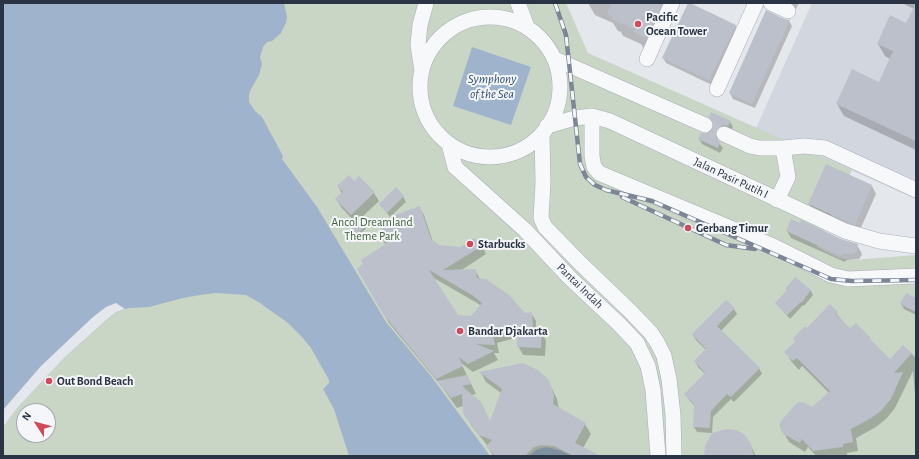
<!DOCTYPE html>
<style>
body{margin:0}
#map{position:relative;width:919px;height:459px;overflow:hidden;background:#e4e7ec;font-family:"Alegreya Sans",sans-serif}
canvas{display:block}
.frame{position:absolute;inset:0;border:4px solid #2b3445;pointer-events:none}
.north{position:absolute;left:16px;top:403px;width:40px;height:40px;box-sizing:border-box;background:#f4f6f9;border:1px solid #a4a8b1;border-radius:50%;rotate:306deg;font-size:11px;font-weight:700;line-height:16px;text-align:center;color:#2b3445}
.north::after{content:'';display:block;margin:auto;width:14px;height:18px;background:#d1495b;clip-path:polygon(50% 0,100% 100%,50% 72%,0 100%)}
</style>
<div id="map">
<canvas width="919" height="459"></canvas>
<div class="frame"></div>
<div class="north">N</div>
</div>
<script>
const ctx = document.querySelector('canvas').getContext('2d');
ctx.lineJoin = 'round';
function fill(path, color) { ctx.fillStyle = color; ctx.fill(path, 'evenodd'); }
const shape = rows => new Path2D(rows.map(r => 'M' + r).join(''));
function strokePath(path, color, width, dash) { ctx.strokeStyle = color; ctx.lineWidth = width; ctx.lineCap = dash ? 'butt' : 'round'; ctx.setLineDash(dash || []); ctx.stroke(path); }
function write(font, color, halo, rows, align = 'center') {
  ctx.font = font + ' "Alegreya Sans",sans-serif'; ctx.lineWidth = 4; ctx.setLineDash([]); ctx.textBaseline = 'middle'; ctx.strokeStyle = halo; ctx.fillStyle = color; for (const [text, x, y, turn = 0] of rows) {
    ctx.save(); ctx.translate(x, y); ctx.rotate((+turn || 0) * Math.PI / 180); ctx.textAlign = isNaN(turn) ? turn : align; if (halo) ctx.strokeText(text, 0, 0); ctx.fillText(text, 0, 0); ctx.restore();
  }
}
fill(shape([
 [812,3,916,3,916,199,756,128]
]), '#d2d6de');
fill(shape([
 [3,3,566,3,588,53,852,170,817,247,839,258,853,260,916,255,916,456,3,456],
 [24,411,48,411,48,435,24,435]
]), '#c9d6c5');
fill(shape([
 [3,3,284,3,287,17,286,23,281,33,272,41,267,42,263,47,260,57,262,64,259,75,250,91,249,96,249,102,255,111,262,117,283,156,282,159,317,207,386,322,431,376,490,456,349,456,334,409,323,389,329,383,329,380,311,348,302,337,288,323,260,303,246,295,216,293,200,295,183,298,149,307,129,308,116,312,65,357,18,407,3,427],
 [472,47,531,67,511,125,453,106],
 [546,447,559,450,572,456,529,456,536,450]
]), '#9fb4cc');
fill(shape([
 [116,303,125,309,116,312,111,316,65,357,18,407,3,427,3,410,41,366,93,317,106,307]
]), '#e4e7ec');
fill(shape([
 [588,3,678,3,644,49,641,44,623,36,621,32,618,31,613,23,595,15],
 [783,3,799,3,796,9],
 [902,3,916,3,916,150,844,116,837,104,879,83,890,59,885,56,878,44,907,24,914,9],
 [767,12,784,20,789,21,792,26,755,108,733,99,730,93],
 [735,25,738,31,712,85,666,63,663,58],
 [710,117,730,122,733,127,731,131,718,135,717,141,723,148,720,153,702,144,699,139,714,129,715,124],
 [359,177,374,193,379,201,359,220,366,229,358,235,352,228,355,222,341,207,337,200,342,194,338,186,354,182],
 [872,186,876,194,859,232,814,211,809,204],
 [403,196,406,202,390,217,380,204],
 [419,207,424,215,433,242,438,246,460,248,474,239,482,246,486,254,460,271,475,270,480,279,525,314,531,313,536,321,536,332,542,333,546,341,545,356,523,355,518,346,519,337,497,343,499,353,494,353,498,360,473,372,461,363,476,394,471,395,491,423,501,393,486,382,481,373,548,381,557,399,559,409,585,424,591,434,583,448,599,456,493,456,487,445,471,425,463,406,457,408,442,387,389,323,358,269,386,245,379,234],
 [432,277,477,303,481,306,472,317,457,316],
 [787,231,841,240,857,245,861,252,862,255,859,259,846,260,845,262,791,238],
 [795,278,811,291,813,295,804,306,803,305,790,319,776,303,788,291],
 [916,299,916,315,904,309,901,304],
 [830,306,850,330,869,337,872,343,890,361,903,346,916,358,916,397,915,394,913,371,895,408,886,419,876,427,856,438,858,451,847,453,847,455,843,456,816,456,808,447,805,452,789,442,780,426,783,419,812,409,829,393,802,366,799,370,791,361,786,352,796,342,794,339,807,329],
 [734,309,737,314,721,331,759,368,762,374,734,402,731,399,713,417,712,433,697,432,694,427,695,406,689,400,686,394,705,374,698,367,695,361,706,350,696,340,693,335],
 [749,442,756,456,705,456]
]), '#0003');
fill(shape([
 [612,3,662,3,646,38,634,32,635,29,612,19,613,17,607,14],
 [688,3,690,3,736,25,709,80,662,58],
 [916,3,916,141,836,104,852,69,879,82,893,51,877,44,890,15,906,23],
 [766,10,784,19,790,20,752,104,729,93],
 [711,112,731,121,728,126,723,125,719,127,716,130,715,135,717,139,720,142,718,148,698,139,701,133,706,134,710,132,713,129,714,124,712,120,709,117],
 [826,164,872,185,855,225,808,204],
 [349,175,354,181,359,176,375,192,351,215,335,199,343,192,337,186],
 [396,187,404,196,387,213,379,204],
 [420,206,431,239,439,245,460,247,466,244,474,238,482,246,443,270,476,269,477,278,486,279,509,295,525,313,532,312,533,331,542,332,541,348,517,347,518,328,493,335,495,345,476,344,494,351,468,364,459,357,463,366,436,379,383,314,357,269,363,264,361,260,387,243,378,234,395,215],
 [429,270,472,295,482,303,471,316,458,315],
 [359,218,366,226,357,234,349,225],
 [791,219,800,223,801,220,841,239,858,244,857,251,853,254,842,254,841,256,786,231],
 [795,277,811,290,802,302,801,302,787,315,775,303,787,290,785,289],
 [906,293,916,298,916,312,900,304],
 [726,300,735,308,717,326,760,368,731,397,727,394,711,411,710,428,693,427,694,404,684,394,705,373,694,361,706,349,692,334],
 [830,304,838,312,836,315,850,328,856,323,870,337,869,338,890,359,903,345,912,353,894,373,903,372,891,399,881,411,871,418,851,429,853,442,843,444,843,447,813,451,802,439,800,443,783,434,781,430,780,422,796,404,800,402,805,403,812,407,830,391,797,358,793,361,784,352,796,341,793,338,805,326,807,328],
 [523,363,538,370,549,380,554,396,553,404,586,423,575,443,601,456,574,456,554,446,541,445,534,447,525,456,495,456,486,446,492,440,479,435,464,415,463,411,462,394,451,398,437,381,467,375,471,384,462,386,481,402,490,421,502,389,479,372],
 [726,429,736,430,744,434,750,442,754,456,704,456,705,446,712,433]
]), '#bbc0ca');
strokePath(shape([
 [705,125,724,134]
]), '#bfc3cb', 15, [15, 8]);
const minor = shape([
 [518,3,527,27],
 [771,3,788,11],
 '420 87a70 70 0 1 1 140 0a70 70 0 1 1-140 0Z',
 [555,59,705,125],
 [647,59,672,3],
 [422,71,418,45,420,25,426,3],
 [717,89,756,3],
 [592,116,592,156,594,167,599,173,773,246,831,275,848,279,916,276],
 [547,126,575,118,592,116,599,118,610,121,845,231,879,241,916,246],
 [542,134,543,183,541,218,545,227,580,263,631,312,651,333,657,342,664,356,669,379,673,415,674,456],
 [724,134,750,146,760,148,783,148,804,146,825,148,916,190],
 [449,144,455,167,525,230,570,278,619,324,637,343,648,366,653,390,658,456],
 [777,200,788,177,783,148]
]);
strokePath(minor, '#a9aeb7', 16);
strokePath(minor, '#f7f8fa', 15);
const rail = shape([
 [555,3,566,35,580,164,586,177,595,185,606,190,652,201,831,279,852,281,916,280],
 [622,197,726,245,755,249]
]);
strokePath(rail, '#7d8696', 4.5);
strokePath(rail, '#f4f6f9', 3, [9]);
for (const [x, y, r, color] of [
 [638,24,4,"#d1495b"],
 [688,228,4,"#d1495b"],
 [470,244,4,"#d1495b"],
 [460,331,4,"#d1495b"],
 [49,381,4,"#d1495b"]
]) { const dot = new Path2D(); dot.arc(x, y, r, 0, 2 * Math.PI); ctx.fillStyle = color; ctx.fill(dot); strokePath(dot, '#f4f6f9', 1.5); }
write('bold 12px', '#2b3445', '#f4f6f9', [
 ["Pacific",646,17],
 ["Ocean Tower",646,31],
 ["Gerbang Timur",696,228],
 ["Starbucks",478,244],
 ["Bandar Djakarta",468,331],
 ["Out Bond Beach",57,381]
], 'left');
write('12px', '#2b3445', '#f4f6f9', [
 ["Jalan Pasir Putih I",731,178,25],
 ["Pantai Indah",580,286,44]
]);
write('12px', '#3f6138', '#f4f6f9', [
 ["Ancol Dreamland",372,222],
 ["Theme Park",372,236]
]);
write('italic 13px', '#34527a', '#f4f6f9', [
 ["Symphony",492,79],
 ["of the Sea",492,94]
]);
</script>
